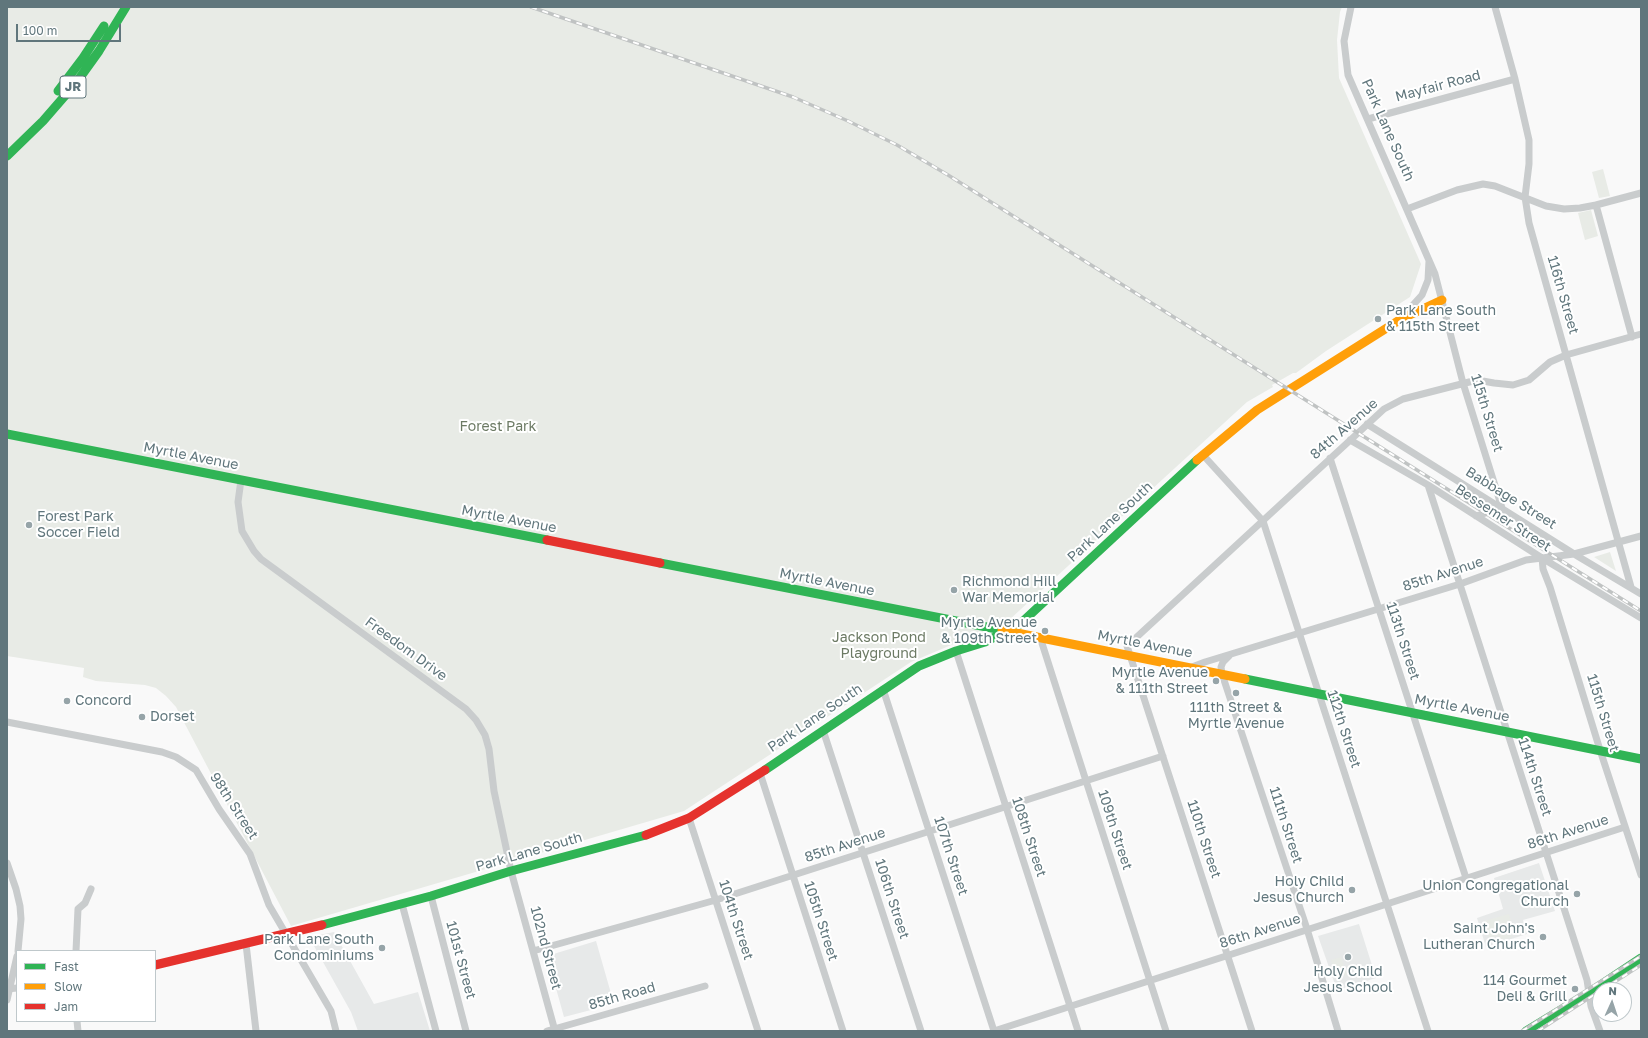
<!DOCTYPE html>
<style>
body{margin:0}
#map{position:relative;width:1648px;height:1038px;overflow:hidden;background:#f9f9f9;font-family:"Golos Text",sans-serif}
canvas{display:block}
.frame{position:absolute;inset:0;border:8px solid #60767c;pointer-events:none}
.legend{position:absolute;left:16px;top:950px;width:140px;height:72px;box-sizing:border-box;background:#fff;border:1px solid #bfc8cb;margin:0;padding:5px 7px;list-style:none;font-size:12px;color:#60767c}
.legend li{display:flex;align-items:center;gap:8px;height:20px}
.legend b{width:20px;border:1px solid #bfc8cb}
.north{position:absolute;left:1592px;top:982px;width:40px;height:40px;box-sizing:border-box;background:#fff;border:1px solid #bfc8cb;border-radius:50%;rotate:3deg;font-size:11px;font-weight:700;line-height:16px;text-align:center;color:#60767c}
.north::after{content:'';display:block;margin:auto;width:14px;height:18px;background:#96a4a8;clip-path:polygon(50% 0,100% 100%,50% 72%,0 100%)}
.scale{position:absolute;left:16px;top:24px;width:105px;height:18px;box-sizing:border-box;border:2px solid #60767c;border-top:0;padding-left:5px;font-size:12px;line-height:14px;white-space:nowrap;color:#60767c;-webkit-text-stroke:3px #fff;paint-order:stroke}
</style>
<div id="map">
<canvas width="1648" height="1038"></canvas>
<div class="frame"></div>
<ul class="legend">
<li><b style="height:5px;background:#30b455"></b>Fast</li>
<li><b style="height:5px;background:#ff9f0a"></b>Slow</li>
<li><b style="height:5px;background:#e5322d"></b>Jam</li>
</ul>
<div class="north">N</div>
<div class="scale">100 m</div>
</div>
<script>
const ctx = document.querySelector('canvas').getContext('2d');
ctx.lineJoin = 'round';
function fill(path, color) { ctx.fillStyle = color; ctx.fill(path, 'evenodd'); }
const shape = rows => new Path2D(rows.map(r => 'M' + r).join(''));
function strokePath(path, color, width, dash) { ctx.strokeStyle = color; ctx.lineWidth = width; ctx.lineCap = dash ? 'butt' : 'round'; ctx.setLineDash(dash || []); ctx.stroke(path); }
function write(font, color, halo, rows, align = 'center') {
  ctx.font = font + ' "Golos Text",sans-serif'; ctx.lineWidth = 4; ctx.setLineDash([]); ctx.textBaseline = 'middle'; ctx.strokeStyle = halo; ctx.fillStyle = color; for (const [text, x, y, turn = 0] of rows) {
    ctx.save(); ctx.translate(x, y); ctx.rotate((+turn || 0) * Math.PI / 180); ctx.textAlign = isNaN(turn) ? turn : align; if (halo) ctx.strokeText(text, 0, 0); ctx.fillText(text, 0, 0); ctx.restore();
  }
}
fill(shape([
 [1539,863,1555,911,1523,920,1527,934,1486,947,1477,918,1503,909,1494,878],
 [1359,924,1376,978,1337,990,1318,936],
 [334,932,374,1004,418,992,430,1031,358,1031,351,1012,309,937],
 [596,941,614,1004,564,1017,547,956]
]), '#e7e9e9');
fill(shape([
 [7,7,1342,7,1340,12,1337,40,1339,78,1421,264,1410,297,1326,351,1296,373,1293,373,1272,385,1273,387,1247,402,1008,621,911,662,684,811,291,926,176,707,166,696,156,688,145,685,96,681,83,677,84,668,7,656],
 [1603,169,1610,196,1599,198,1592,172],
 [1591,210,1598,236,1585,240,1578,213],
 [1610,552,1616,571,1594,557],
 [1509,914,1514,931,1510,932,1512,937,1500,941,1498,935,1489,938,1484,921],
 [1341,957,1347,975,1336,978,1331,960]
]), '#e8ebe6');
strokePath(shape([
 [1351,7,1344,41,1348,75,1435,274,1463,383,1502,508,1476,516],
 [1495,7,1515,79,1529,140,1529,164,1525,197,1529,223,1631,587],
 [1368,119,1515,79],
 [1596,205,1632,337],
 [1407,209,1457,190,1483,184,1495,186,1546,206,1564,209,1580,208,1596,205,1641,193],
 [1403,316,1422,295,1428,280,1429,261],
 [1367,424,1579,557,1641,594],
 [1350,440,1428,485,1542,558,1641,618],
 [1203,455,1263,521,1428,1031],
 [1330,458,1466,878],
 [241,480,238,502,242,531,254,551,261,559,466,709,476,720,485,735,489,749,494,791,511,871,555,1031],
 [1428,485,1587,980,1591,1006,1600,1031],
 [1542,558,1543,569,1550,587,1600,750,1641,875],
 [1040,637,1166,1031],
 [956,651,1078,1031],
 [1229,656,1223,662,1221,667,1222,674,1307,929,1338,1031],
 [1192,667,1205,662,1460,584,1526,560,1574,554,1641,536],
 [883,689,994,1031],
 [7,722,162,752,176,757,196,770,219,809,250,854,269,905,331,1011,336,1031],
 [823,730,921,1031],
 [760,773,843,1031],
 [689,818,758,1031],
 [7,863,16,889,20,906,21,919,18,951],
 [431,896,466,1031],
 [402,904,436,1031],
 [246,944,256,1031],
 [76,951,78,909,85,903,91,889],
 [533,951,716,900,1163,756],
 [7,989,17,988],
 [7,1000,17,956],
 [77,1021,78,1031],
 [547,1031,705,986],
 [994,1031,1625,827],
 [1252,1031,1127,646,1384,409,1403,399,1477,380,1494,383,1513,385,1529,380,1550,362,1566,355,1641,334]
]), '#c9cccd', 7);
strokePath(shape([
 [58,91,83,58,104,26],
 [7,156,43,121,76,83,99,51,126,7],
 [7,434,547,540],
 [660,563,1002,630],
 [1245,679,1641,759],
 [765,770,919,666,956,651,985,642,1020,624,1197,460],
 [322,925,431,896,511,871,646,835],
 [1526,1031,1590,992,1641,958]
]), '#30b455', 9);
strokePath(shape([
 [1197,460,1257,410,1401,319,1442,300],
 [1002,630,1245,679]
]), '#ff9f0a', 9);
strokePath(shape([
 [547,540,660,563],
 [646,835,689,818,765,770],
 [155,965,322,925]
]), '#e5322d', 9);
const rail = shape([
 [531,7,793,97,848,121,897,145,948,175,1641,611],
 [1602,990,1641,965],
 [1522,1031,1641,956],
 [1538,1031,1600,991]
]);
strokePath(rail, '#c0c3c3', 3.5);
strokePath(rail, '#fff', 2, [6]);
for (const [x, y, r, color] of [
 [1378,319,4,"#96a4a8"],
 [29,525,4,"#96a4a8"],
 [954,590,4,"#96a4a8"],
 [1045,631,4,"#96a4a8"],
 [1216,681,4,"#96a4a8"],
 [1236,693,4,"#96a4a8"],
 [67,701,4,"#96a4a8"],
 [142,717,4,"#96a4a8"],
 [1352,890,4,"#96a4a8"],
 [1577,894,4,"#96a4a8"],
 [1543,937,4,"#96a4a8"],
 [382,948,4,"#96a4a8"],
 [1348,957,4,"#96a4a8"],
 [1575,989,4,"#96a4a8"]
]) { const dot = new Path2D(); dot.arc(x, y, r, 0, 2 * Math.PI); ctx.fillStyle = color; ctx.fill(dot); strokePath(dot, '#fff', 1.5); }
for (const [x, y, w] of [
 [73,87,26]
]) { const box = new Path2D(); box.roundRect(x - w / 2, y - 11, w, 22, 3); ctx.fillStyle = '#fff'; ctx.fill(box); strokePath(box, '#60767c', 1); }
write('bold 13px', '#60767c', null, [
 ["JR",73,87]
]);
write('14px', '#60767c', '#fff', [
 ["Mayfair Road",1438,86,-15],
 ["Park Lane South",1388,130,66],
 ["116th Street",1563,295,74],
 ["115th Street",1487,413,73],
 ["84th Avenue",1344,429,-41],
 ["Myrtle Avenue",191,456,11],
 ["Babbage Street",1511,498,32],
 ["Bessemer Street",1503,518,33],
 ["Myrtle Avenue",509,519,11],
 ["Park Lane South",1110,522,-43],
 ["85th Avenue",1443,574,-18],
 ["Myrtle Avenue",827,582,11],
 ["113th Street",1403,641,72],
 ["Myrtle Avenue",1145,644,11],
 ["Freedom Drive",406,649,36],
 ["Myrtle Avenue",1462,708,11],
 ["115th Street",1603,713,73],
 ["Park Lane South",815,718,-34],
 ["112th Street",1344,729,72],
 ["114th Street",1535,777,72],
 ["98th Street",234,806,57],
 ["111th Street",1286,825,72],
 ["109th Street",1115,830,72],
 ["86th Avenue",1568,832,-18],
 ["108th Street",1029,837,72],
 ["110th Street",1204,839,72],
 ["85th Avenue",845,845,-18],
 ["Park Lane South",529,852,-16],
 ["107th Street",951,856,72],
 ["106th Street",892,899,72],
 ["104th Street",736,920,72],
 ["105th Street",821,921,72],
 ["86th Avenue",1260,931,-18],
 ["102nd Street",546,948,75],
 ["101st Street",461,960,75],
 ["85th Road",622,996,-16]
]);
write('14px', '#60767c', '#fff', [
 ["Park Lane South",1386,311,"left"],
 ["& 115th Street",1386,327,"left"],
 ["Forest Park",37,517,"left"],
 ["Soccer Field",37,533,"left"],
 ["Richmond Hill",962,582,"left"],
 ["War Memorial",962,598,"left"],
 ["Myrtle Avenue",1037,623],
 ["& 109th Street",1037,639],
 ["Myrtle Avenue",1208,673],
 ["& 111th Street",1208,689],
 ["Concord",75,701,"left"],
 ["111th Street &",1236,708,"center"],
 ["Myrtle Avenue",1236,724,"center"],
 ["Dorset",150,717,"left"],
 ["Holy Child",1344,882],
 ["Jesus Church",1344,898],
 ["Union Congregational",1569,886],
 ["Church",1569,902],
 ["Saint John's",1535,929],
 ["Lutheran Church",1535,945],
 ["Park Lane South",374,940],
 ["Condominiums",374,956],
 ["Holy Child",1348,972,"center"],
 ["Jesus School",1348,988,"center"],
 ["114 Gourmet",1567,981],
 ["Deli & Grill",1567,997]
], 'right');
write('14px', '#6c7a64', '#fff', [
 ["Forest Park",498,427],
 ["Jackson Pond",879,638],
 ["Playground",879,654]
]);
</script>
